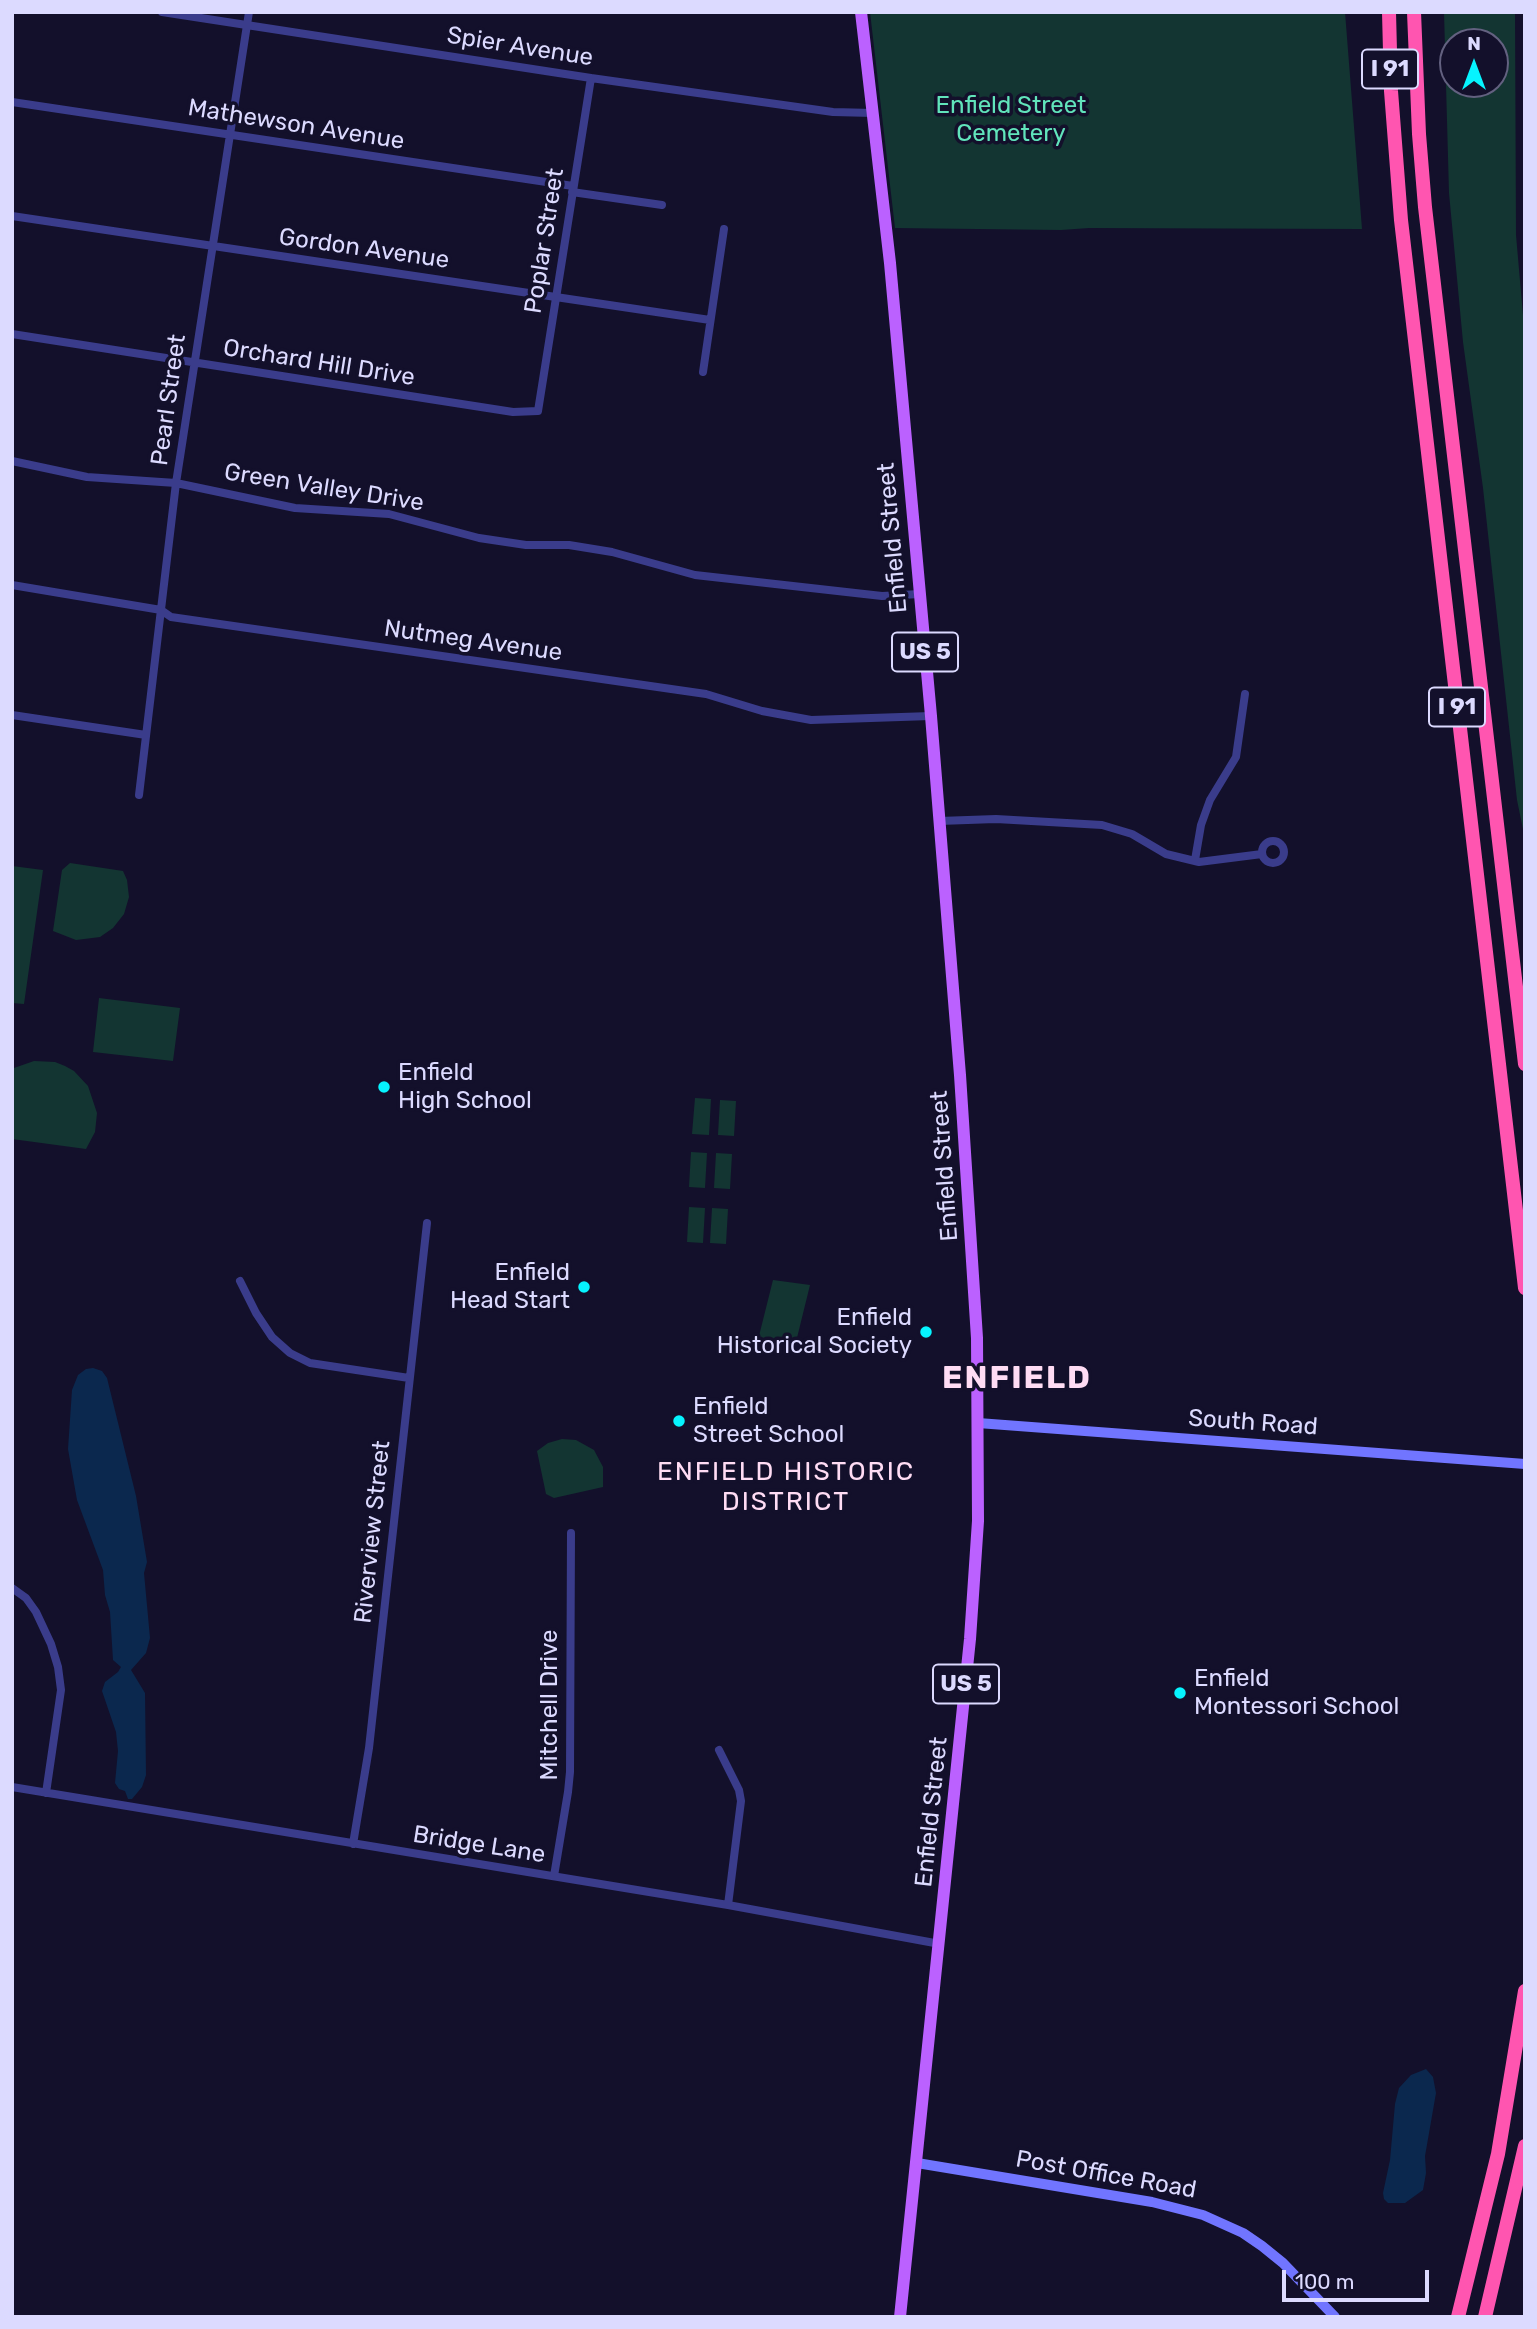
<!DOCTYPE html>
<style>
body{margin:0}
#map{position:relative;width:1537px;height:2329px;overflow:hidden;background:#13102b;font-family:Rubik,sans-serif}
canvas{display:block}
.frame{position:absolute;inset:0;border:14px solid #dcdaff;pointer-events:none}
.north{position:absolute;left:1439px;top:28px;width:70px;height:70px;box-sizing:border-box;background:#13102b;border:2px solid #636180;border-radius:50%;rotate:0deg;font-size:19px;font-weight:700;line-height:28px;text-align:center;color:#dcdaff}
.north::after{content:'';display:block;margin:auto;width:24px;height:32px;background:#06f4ff;clip-path:polygon(50% 0,100% 100%,50% 72%,0 100%)}
.scale{position:absolute;left:1282px;top:2270px;width:147px;height:32px;box-sizing:border-box;border:4px solid #dcdaff;border-top:0;padding-left:9px;font-size:21px;line-height:24px;white-space:nowrap;color:#dcdaff;-webkit-text-stroke:5px #13102b;paint-order:stroke}
</style>
<div id="map">
<canvas width="1537" height="2329"></canvas>
<div class="frame"></div>
<div class="north">N</div>
<div class="scale">100 m</div>
</div>
<script>
const ctx = document.querySelector('canvas').getContext('2d');
ctx.lineJoin = 'round';
function fill(path, color) { ctx.fillStyle = color; ctx.fill(path, 'evenodd'); }
const shape = rows => new Path2D(rows.map(r => 'M' + r).join(''));
function strokePath(path, color, width, dash) { ctx.strokeStyle = color; ctx.lineWidth = width; ctx.lineCap = dash ? 'butt' : 'round'; ctx.setLineDash(dash || []); ctx.stroke(path); }
function write(font, color, halo, rows, align = 'center') {
  ctx.font = font + ' Rubik,sans-serif'; ctx.lineWidth = 7; ctx.setLineDash([]); ctx.textBaseline = 'middle'; ctx.strokeStyle = halo; ctx.fillStyle = color; for (const [text, x, y, turn = 0] of rows) {
    ctx.save(); ctx.translate(x, y); ctx.rotate((+turn || 0) * Math.PI / 180); ctx.textAlign = isNaN(turn) ? turn : align; if (halo) ctx.strokeText(text, 0, 0); ctx.fillText(text, 0, 0); ctx.restore();
  }
}
fill(shape([
 [870,12,1345,12,1362,229,1089,228,1061,230,895,228],
 [1444,12,1515,12,1516,235,1525,338,1525,839,1517,800,1483,488,1463,342,1449,193],
 [1453,42,1495,42,1495,84,1453,84],
 [70,863,123,871,127,880,129,897,124,914,113,928,100,937,76,940,53,931,62,870],
 [12,866,43,870,24,1004,12,1003],
 [99,998,180,1008,173,1061,93,1052],
 [34,1061,55,1062,65,1066,74,1071,88,1086,97,1113,95,1132,86,1149,12,1139,14,1068],
 [695,1098,711,1099,709,1135,692,1134],
 [720,1100,736,1101,734,1136,718,1135],
 [691,1152,707,1153,705,1188,689,1187],
 [716,1153,732,1154,730,1189,714,1188],
 [689,1207,705,1208,703,1243,687,1242],
 [712,1208,728,1209,726,1244,710,1243],
 [773,1280,810,1285,795,1346,757,1344],
 [562,1439,576,1440,594,1450,603,1467,603,1487,554,1498,546,1494,537,1451,548,1443]
]), '#133532');
fill(shape([
 [93,1368,102,1371,107,1378,136,1496,147,1562,144,1573,150,1638,146,1653,131,1670,145,1693,146,1775,142,1787,132,1799,128,1799,125,1791,119,1789,115,1783,118,1751,116,1732,102,1691,105,1682,118,1672,121,1667,113,1660,110,1612,105,1595,103,1570,77,1500,68,1449,72,1390,78,1375,86,1369],
 [1426,2069,1433,2077,1436,2093,1425,2156,1426,2173,1423,2190,1405,2203,1388,2203,1384,2199,1383,2193,1390,2160,1395,2104,1399,2088,1411,2075]
]), '#0b284e');
strokePath(shape([
 [162,12,591,78,833,112,873,113],
 [12,102,573,186],
 [572,192,662,205],
 [12,216,710,320],
 [12,334,513,412,538,411,591,78],
 [703,372,724,229],
 [12,461,87,477,176,483,295,508,389,514,479,538,526,545,569,545,612,552,695,575,882,596,920,594],
 [12,585,161,610,171,617,706,694,762,711,811,720,931,716],
 [12,715,146,735],
 [139,795,176,483,249,12],
 [939,821,996,819,1102,825,1132,834,1166,854,1199,862,1262,854],
 '1262 852a11 11 0 1 1 22 0a11 11 0 1 1-22 0Z',
 [1195,860,1201,825,1210,800,1236,757,1245,694],
 [240,1281,256,1313,272,1337,290,1353,310,1363,409,1378],
 [12,1588,26,1598,36,1612,51,1644,58,1667,61,1690,46,1793],
 [719,1750,739,1790,741,1801,728,1905],
 [12,1787,728,1905,940,1944],
 [353,1844,369,1748,427,1223],
 [554,1876,568,1792,570,1772,571,1533]
]), '#3a3c8b', 8);
strokePath(shape([
 [978,1423,1525,1464],
 [917,2163,1152,2202,1203,2215,1243,2233,1262,2246,1283,2263,1335,2317]
]), '#7175ff', 10);
strokePath(shape([
 [861,12,890,263,931,716,960,1075,977,1338,978,1521,970,1639,900,2317]
]), '#bb61ff', 12);
strokePath(shape([
 [1389,12,1391,91,1401,220,1525,1288],
 [1414,12,1419,134,1425,207,1525,1064],
 [1458,2317,1498,2154,1525,1991],
 [1485,2317,1525,2146]
]), '#ff55b0', 14);
for (const [x, y, r, color] of [
 [384,1087,7,"#06f4ff"],
 [584,1287,7,"#06f4ff"],
 [926,1332,7,"#06f4ff"],
 [679,1421,7,"#06f4ff"],
 [1180,1693,7,"#06f4ff"]
]) { const dot = new Path2D(); dot.arc(x, y, r, 0, 2 * Math.PI); ctx.fillStyle = color; ctx.fill(dot); strokePath(dot, '#13102b', 2.5); }
for (const [x, y, w] of [
 [1390,69,56],
 [925,652,66],
 [1457,707,56],
 [966,1684,66]
]) { const box = new Path2D(); box.roundRect(x - w / 2, y - 19.5, w, 39, 5); ctx.fillStyle = '#13102b'; ctx.fill(box); strokePath(box, '#dcdaff', 2); }
write('bold 23px', '#dcdaff', null, [
 ["I 91",1390,69],
 ["US 5",925,652],
 ["I 91",1457,707],
 ["US 5",966,1684]
]);
write('24px', '#dcdaff', '#13102b', [
 ["Spier Avenue",520,47,9],
 ["Mathewson Avenue",296,125,9],
 ["Poplar Street",545,241,-81],
 ["Gordon Avenue",364,249,8],
 ["Orchard Hill Drive",319,363,9],
 ["Pearl Street",169,400,-82],
 ["Green Valley Drive",324,488,9],
 ["Enfield Street",893,538,-95],
 ["Nutmeg Avenue",473,641,8],
 ["Enfield Street",945,1166,-94],
 ["South Road",1253,1423,4],
 ["Riverview Street",373,1532,-84],
 ["Mitchell Drive",550,1705,-90],
 ["Enfield Street",932,1812,-84],
 ["Bridge Lane",479,1845,9],
 ["Post Office Road",1106,2175,10]
]);
write('24px', '#61e4bb', '#13102b', [
 ["Enfield Street",1011,106],
 ["Cemetery",1011,134]
]);
write('24px', '#dcdaff', '#13102b', [
 ["Enfield",398,1073],
 ["High School",398,1101],
 ["Enfield",570,1273,"right"],
 ["Head Start",570,1301,"right"],
 ["Enfield",912,1318,"right"],
 ["Historical Society",912,1346,"right"],
 ["Enfield",693,1407],
 ["Street School",693,1435],
 ["Enfield",1194,1679],
 ["Montessori School",1194,1707]
], 'left');
ctx.letterSpacing = '2px';
write('26px', '#ffdcf4', '#13102b', [
 ["ENFIELD HISTORIC",786,1472],
 ["DISTRICT",786,1502]
]);
ctx.letterSpacing = '0px';
ctx.letterSpacing = '2px';
write('bold 32px', '#ffdcf4', '#13102b', [
 ["ENFIELD",1017,1379]
]);
ctx.letterSpacing = '0px';
</script>
